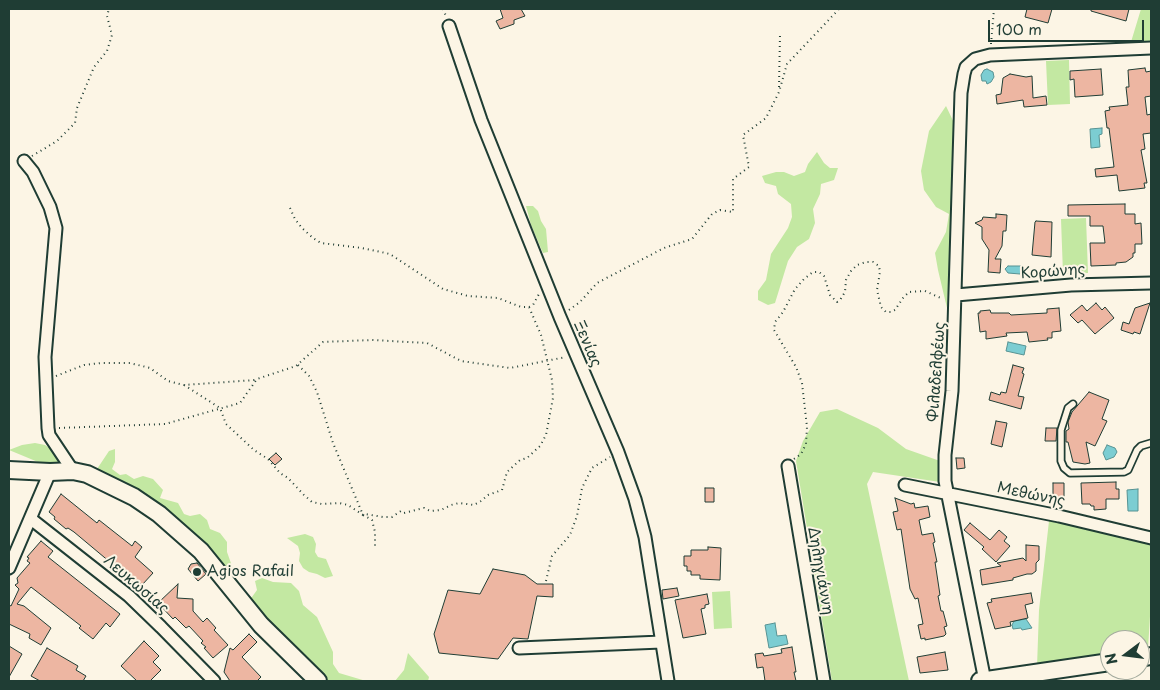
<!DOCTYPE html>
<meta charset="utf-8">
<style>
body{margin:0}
#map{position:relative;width:1160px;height:690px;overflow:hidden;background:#fcf5e5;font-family:"Playpen Sans",sans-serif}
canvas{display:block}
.frame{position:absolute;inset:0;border:10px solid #1f3d34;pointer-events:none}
.north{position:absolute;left:1100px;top:630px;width:50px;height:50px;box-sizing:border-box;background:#fcf5e5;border:1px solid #a4ab9e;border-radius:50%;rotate:255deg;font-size:14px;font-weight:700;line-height:20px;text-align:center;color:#1f3d34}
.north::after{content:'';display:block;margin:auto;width:18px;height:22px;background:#1f3d34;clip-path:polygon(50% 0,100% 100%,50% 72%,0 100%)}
.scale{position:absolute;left:988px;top:20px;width:156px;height:22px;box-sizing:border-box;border:2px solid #1f3d34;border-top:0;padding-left:6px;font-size:15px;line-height:18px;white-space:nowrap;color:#1f3d34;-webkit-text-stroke:4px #fcf5e5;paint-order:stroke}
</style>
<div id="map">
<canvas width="1160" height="690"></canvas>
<div class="frame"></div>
<div class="north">N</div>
<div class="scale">100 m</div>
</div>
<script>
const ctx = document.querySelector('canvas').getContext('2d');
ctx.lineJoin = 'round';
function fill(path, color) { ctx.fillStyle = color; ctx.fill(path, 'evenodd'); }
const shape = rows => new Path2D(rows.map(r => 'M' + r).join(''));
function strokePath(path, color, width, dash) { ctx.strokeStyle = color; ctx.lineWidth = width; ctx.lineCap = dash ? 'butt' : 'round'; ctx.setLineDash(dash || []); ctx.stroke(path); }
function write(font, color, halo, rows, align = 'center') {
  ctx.font = font + ' "Playpen Sans",sans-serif'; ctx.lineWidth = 4; ctx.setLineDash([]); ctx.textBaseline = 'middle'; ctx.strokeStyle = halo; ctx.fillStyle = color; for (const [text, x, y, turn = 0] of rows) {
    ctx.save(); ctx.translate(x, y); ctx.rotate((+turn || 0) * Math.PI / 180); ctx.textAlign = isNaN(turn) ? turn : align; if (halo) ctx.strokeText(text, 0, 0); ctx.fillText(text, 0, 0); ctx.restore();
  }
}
fill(shape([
 [1141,9,1151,9,1151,41,1131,42],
 [1069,60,1070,104,1048,105,1046,61],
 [946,106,956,127,947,308,938,270,935,253,946,232,949,214,936,207,924,190,921,171,929,131],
 [817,152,824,163,830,168,838,168,834,180,821,184,820,194,813,209,815,223,809,239,797,247,788,261,775,303,768,305,758,300,758,291,766,280,771,254,788,228,792,217,791,204,778,194,776,186,765,183,762,176,776,172,784,172,794,176,805,172,808,164],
 [526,206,533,206,538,211,541,221,546,229,548,252,543,253,531,225],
 [1086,218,1088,273,1063,274,1061,219],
 [837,409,878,428,906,449,940,461,940,482,873,472,867,484,909,681,832,681,796,461,803,441,820,412],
 [35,443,45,445,55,452,64,466,38,462,9,450,22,445],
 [115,449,115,462,112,469,120,475,126,474,134,479,143,476,153,479,163,490,160,498,178,503,184,514,190,516,200,514,207,520,210,529,220,533,227,542,227,552,233,569,233,578,89,471,97,469,109,451],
 [1049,521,1151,543,1151,600,1148,649,1140,650,1140,640,1110,640,1110,655,1037,667,1039,610],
 [305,534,313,537,316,544,315,552,318,557,326,559,333,576,325,578,317,574,309,572,303,568,299,561,300,553,298,546,287,538],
 [262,578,273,582,291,583,299,591,303,605,317,617,333,652,333,664,339,673,366,681,325,681,245,599,252,597,257,590,255,581],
 [730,591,732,628,714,629,712,592],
 [408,653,429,677,428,681,395,681,404,670]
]), '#c3e8a2');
const water = shape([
 [987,69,993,72,994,77,991,82,987,84,986,81,982,81,981,75,984,70,987,69],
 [1102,128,1102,134,1099,135,1100,147,1091,148,1090,129,1102,128],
 [1008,266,1021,266,1023,270,1020,274,1008,273,1005,269,1008,266],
 [1008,342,1026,346,1024,355,1006,351,1008,342],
 [1107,445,1115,448,1117,452,1114,457,1106,460,1103,453,1107,445],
 [1138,489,1138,511,1128,511,1127,490,1138,489],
 [1026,619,1032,628,1022,630,1021,628,1013,629,1012,625,1014,621,1026,619],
 [775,623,777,636,786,635,788,644,769,648,765,625,775,623]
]);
fill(water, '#7ccdd2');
strokePath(water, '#579393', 1);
const building = shape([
 [500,9,521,9,525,16,514,20,514,24,500,29,496,21,503,18,500,9],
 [1027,9,1052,9,1048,23,1025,17,1027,9],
 [1091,9,1129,9,1126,21,1091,11,1091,9],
 [1145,68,1146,72,1151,71,1151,96,1145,97,1147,115,1151,114,1151,133,1143,134,1145,149,1141,150,1147,183,1144,183,1145,188,1119,191,1117,175,1096,177,1095,169,1114,167,1109,128,1107,128,1105,111,1110,110,1109,107,1128,105,1126,87,1129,87,1128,70,1145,68],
 [1101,69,1103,95,1075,97,1074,79,1070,80,1070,71,1101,69],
 [1010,74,1026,77,1032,76,1033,98,1046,96,1047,105,1024,107,1023,100,997,104,996,95,1001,94,1003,78,1010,74],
 [1125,204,1125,214,1135,214,1135,224,1141,223,1142,244,1135,244,1135,253,1133,253,1133,257,1126,262,1116,263,1116,265,1091,266,1090,243,1105,243,1103,226,1090,226,1090,216,1068,216,1068,205,1125,204],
 [996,214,1007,215,1006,231,1003,231,1002,246,995,259,1001,259,1000,273,988,272,989,250,982,239,982,227,975,223,982,220,983,217,996,218,996,214],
 [1036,221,1052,222,1051,257,1032,255,1035,222,1036,221],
 [1096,303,1102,310,1105,307,1114,318,1095,334,1082,320,1078,323,1070,315,1082,305,1087,311,1096,303],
 [1150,303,1140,334,1134,332,1133,334,1121,330,1123,322,1129,324,1135,308,1150,303],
 [1059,308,1061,331,1052,332,1052,338,1047,338,1048,340,1029,342,1027,332,1006,333,1007,336,986,339,986,331,980,332,978,313,980,313,980,311,990,310,991,313,1009,313,1011,315,1047,313,1047,309,1059,308],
 [1013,365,1024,368,1022,373,1024,374,1018,396,1024,397,1021,409,989,400,991,392,1000,395,1001,392,1006,393,1013,365],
 [1089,392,1109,400,1102,419,1107,421,1095,446,1086,442,1090,463,1085,464,1073,462,1068,442,1066,442,1066,431,1069,429,1068,422,1072,412,1089,392],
 [996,421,1007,423,1002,447,991,444,996,421],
 [1046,428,1057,428,1056,441,1045,441,1046,428],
 [276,453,282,459,275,465,269,459,276,453],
 [956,458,964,458,965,468,957,469,956,458],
 [1116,482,1116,489,1119,489,1119,499,1106,499,1106,509,1094,510,1094,506,1091,506,1090,504,1082,504,1081,483,1116,482],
 [1053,483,1064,483,1064,499,1053,496,1053,483],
 [705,488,714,488,714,502,705,502,705,488],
 [61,494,97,523,99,520,132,546,135,541,142,547,135,557,153,573,142,585,137,581,135,583,74,532,68,528,66,529,54,519,55,517,49,512,61,494],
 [895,498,911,504,914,503,915,508,928,506,930,517,919,520,922,535,933,533,935,542,933,543,937,562,935,562,940,595,938,596,941,611,943,611,947,626,944,627,946,634,944,636,925,640,925,638,921,639,918,625,923,624,918,598,915,599,910,589,901,529,897,530,893,512,898,511,895,498],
 [970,523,990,540,999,530,1007,537,1004,541,1010,546,996,562,982,549,984,547,964,530,970,523],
 [41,541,53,551,48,557,120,614,110,627,106,623,93,639,79,628,81,626,31,587,17,604,24,606,51,628,41,645,29,638,30,634,9,624,9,605,11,606,19,589,15,585,18,583,17,578,30,563,27,561,29,558,27,557,41,541],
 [1026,545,1039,546,1039,560,1036,563,1036,571,1032,574,1027,574,1013,578,1013,580,982,585,980,570,1001,566,997,563,1023,558,1026,561,1026,545],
 [708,547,721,548,720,580,700,579,700,575,691,575,691,571,687,571,687,566,684,566,684,556,691,556,691,550,708,550,708,547],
 [197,563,206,574,198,581,188,569,191,564,197,563],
 [493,569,525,575,537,584,553,584,553,597,537,596,528,639,513,638,498,659,439,653,434,634,448,590,480,594,493,569],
 [178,584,177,598,193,599,193,611,203,622,207,618,216,628,214,630,228,645,213,658,204,648,206,647,201,643,203,641,189,626,186,628,175,617,173,619,158,603,178,584],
 [677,588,679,596,663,599,662,590,677,588],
 [1031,593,1033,603,1025,605,1028,618,1010,622,1011,626,995,629,987,603,992,602,991,599,1031,593],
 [707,594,709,604,705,605,705,608,701,609,706,634,683,638,675,600,707,594],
 [249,634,257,642,242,657,261,677,257,681,230,681,224,672,230,648,233,650,249,634],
 [144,641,159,656,153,662,161,670,150,681,137,681,121,666,144,641],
 [9,646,22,654,9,677,9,646],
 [792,647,796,672,794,672,796,681,765,681,763,667,757,668,755,654,763,653,764,656,782,653,781,649,792,647],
 [47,648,78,666,76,670,86,676,83,681,40,681,31,676,47,648],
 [945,652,948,670,920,673,917,657,945,652]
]);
fill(building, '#edb6a2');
strokePath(building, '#1f3d34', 1);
const lane = shape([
 [1073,404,1068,408,1061,430,1061,461,1064,468,1070,473,1124,472,1128,470,1137,450,1141,446,1151,443]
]);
const street = shape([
 [449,26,481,120,560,317,618,452,635,499,645,537,668,681],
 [24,161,33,172,50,207,56,228,45,357,48,428,49,435,73,471],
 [956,295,1071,285,1151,283],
 [788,466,824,681],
 [905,485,1059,516,1151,538],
 [31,519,129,596,161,627,214,681],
 [9,568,50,472],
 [519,648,661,642],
 [985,681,945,481,945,455,952,391,961,93,964,74,966,67,975,59,990,55,1151,48]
]);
const secondary = shape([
 [9,470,50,472,73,471,87,474,134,497,159,514,201,551,261,625,318,681],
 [1140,658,1151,656],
 [980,681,1110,662]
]);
strokePath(lane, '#1f3d34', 9);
strokePath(street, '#1f3d34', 15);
strokePath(secondary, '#1f3d34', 20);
strokePath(shape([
 [443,9,446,16],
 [991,44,994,9],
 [779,87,780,34],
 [32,156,57,141,75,123,77,108,94,67,107,51,112,35,107,16,109,9],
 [290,208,295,219,302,228,313,238,321,243,362,248,390,254,443,289,468,296,498,298,521,307,529,307,533,305,539,294],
 [569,310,580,302,597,283,664,248,692,239,712,214,720,210,733,212,733,179,749,167,743,135,766,118,779,92,787,64,839,9],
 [298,365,309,376,317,392,333,443,363,515,372,520,375,532,375,546],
 [56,376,84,365,101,363,130,363,150,368,168,381,184,385,255,380],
 [184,385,220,408,226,424,254,450,268,459,280,473,288,478,304,495,312,502,322,504,339,503,348,505,363,515,365,514,383,517,392,517,401,511,404,513,424,508,430,511,441,510,451,505,459,503,474,505,481,501,488,495,502,490,507,472,520,460,527,458,540,446,546,435,553,398,552,380,541,335,529,307],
 [59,428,165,424,240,403,257,379,296,366,323,342,372,340,427,343,461,361,510,368,566,357],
 [794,459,801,454,806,444,807,427,802,383,796,367,774,330,775,322,783,312,795,289,804,279,813,272,819,272,824,276,830,295,837,302,840,300,845,292,846,280,851,271,857,265,866,262,873,262,879,266,880,272,877,290,881,307,886,312,891,312,895,310,903,298,909,292,925,291,943,299],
 [546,581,552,556,570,535,577,516,582,488,592,468,610,457]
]), '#1f3d34', 2, [1, 4]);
strokePath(lane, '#fcf5e5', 5.5);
strokePath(street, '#fcf5e5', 11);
strokePath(secondary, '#fcf5e5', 16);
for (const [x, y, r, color] of [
 [197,572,5,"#1f3d34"]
]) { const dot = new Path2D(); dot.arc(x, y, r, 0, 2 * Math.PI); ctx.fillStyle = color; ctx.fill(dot); strokePath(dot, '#fcf5e5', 2); }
write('15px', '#1f3d34', '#fcf5e5', [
 ["Κορώνης",1053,272,-4],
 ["Ξενίας",587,344,67],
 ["Φιλαδελφέως",937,372,-86],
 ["Μεθώνης",1031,495,12],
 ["Δηληγιάννη",820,571,80],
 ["Λευκωσίας",136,585,41]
]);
write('15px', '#1f3d34', '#fcf5e5', [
 ["Agios Rafail",207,572]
], 'left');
</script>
